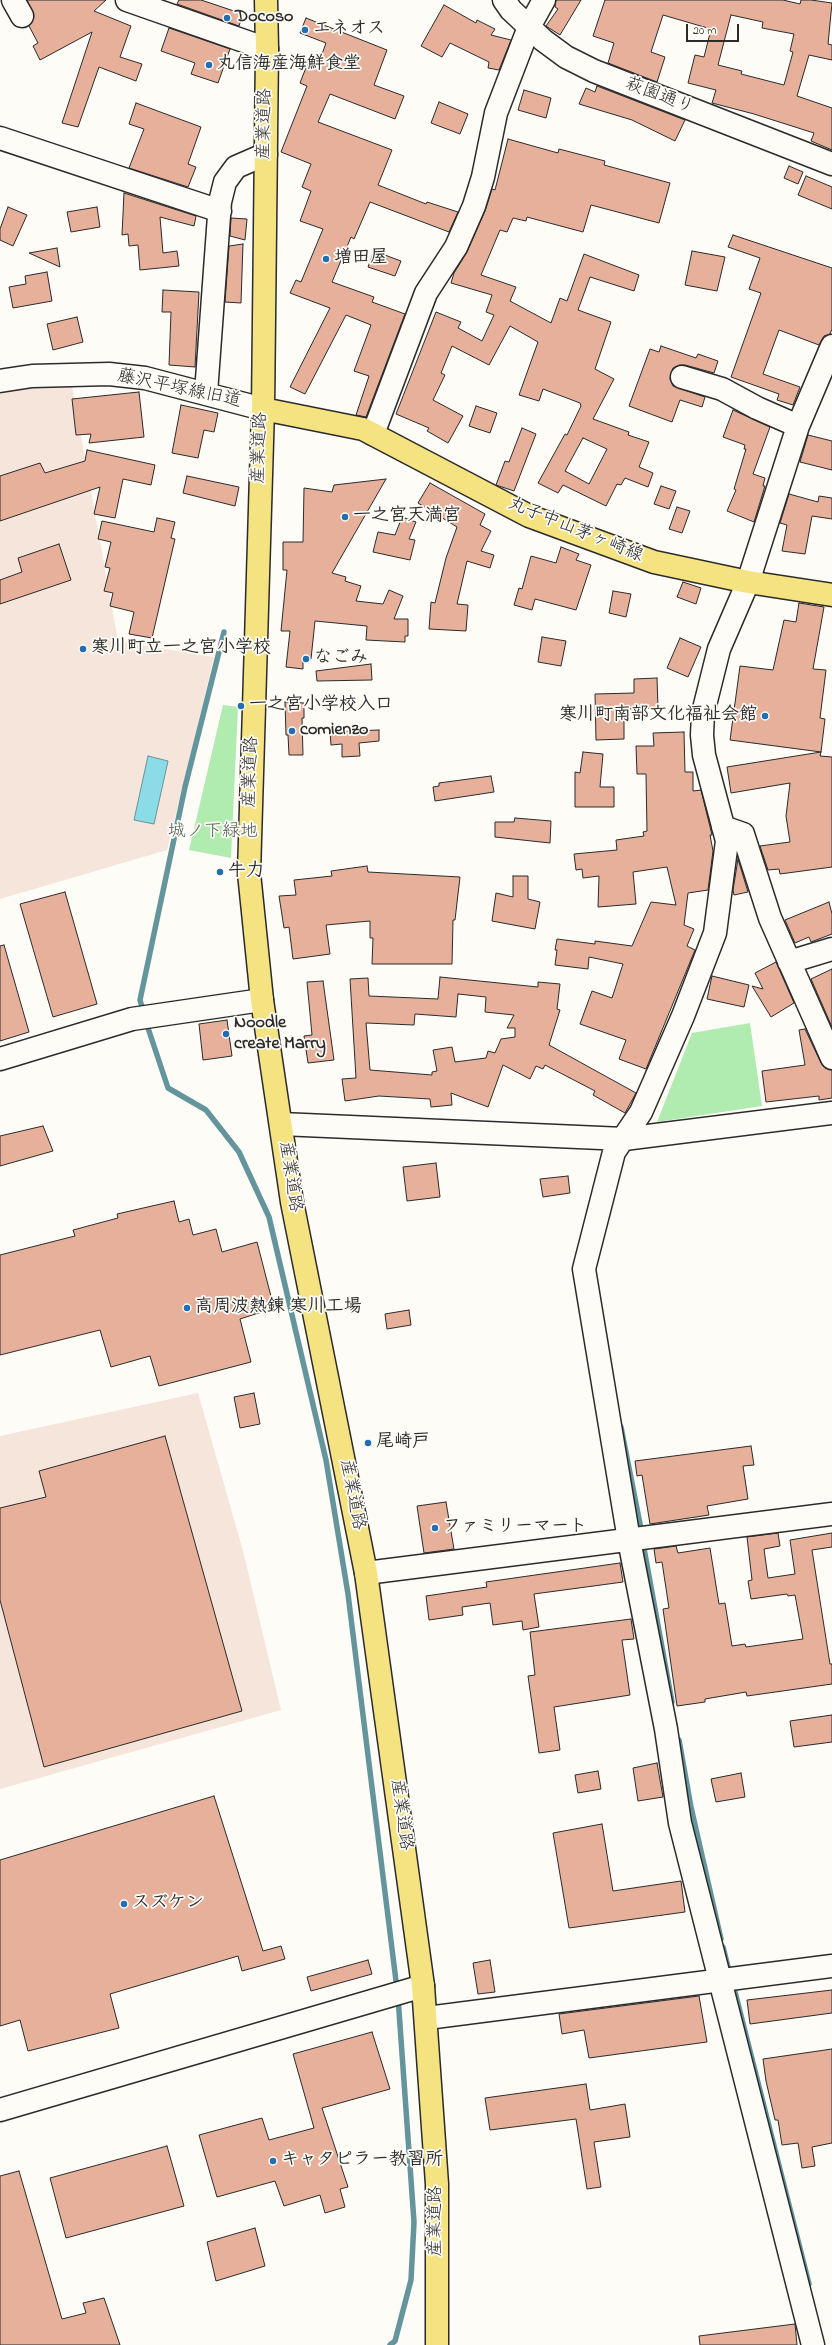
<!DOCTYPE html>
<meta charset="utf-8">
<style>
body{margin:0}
#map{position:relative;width:832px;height:2345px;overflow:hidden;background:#fdfcf7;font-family:"Indie Flower",sans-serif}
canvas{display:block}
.scale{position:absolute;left:686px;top:24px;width:53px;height:18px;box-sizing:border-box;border:2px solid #2b2b2b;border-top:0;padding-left:5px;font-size:12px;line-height:14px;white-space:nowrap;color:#2b2b2b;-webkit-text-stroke:3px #fdfcf7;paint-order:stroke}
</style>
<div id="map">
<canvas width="832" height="2345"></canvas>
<div class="scale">20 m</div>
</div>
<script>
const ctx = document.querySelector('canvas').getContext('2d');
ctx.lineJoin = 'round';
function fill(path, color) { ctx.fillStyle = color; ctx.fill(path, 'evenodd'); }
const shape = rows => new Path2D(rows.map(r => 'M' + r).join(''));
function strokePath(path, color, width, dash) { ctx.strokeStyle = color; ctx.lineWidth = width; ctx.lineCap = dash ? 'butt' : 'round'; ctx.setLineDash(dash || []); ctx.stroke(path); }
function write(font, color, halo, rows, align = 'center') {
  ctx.font = font + ' "Indie Flower","Klee One",sans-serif'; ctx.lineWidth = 3.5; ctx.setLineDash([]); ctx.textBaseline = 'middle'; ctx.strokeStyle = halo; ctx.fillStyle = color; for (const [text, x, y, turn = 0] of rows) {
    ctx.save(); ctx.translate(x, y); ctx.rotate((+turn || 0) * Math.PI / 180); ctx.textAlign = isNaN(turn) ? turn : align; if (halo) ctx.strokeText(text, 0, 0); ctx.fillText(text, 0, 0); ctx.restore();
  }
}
fill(shape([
 [42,386,72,386,118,641,214,657,167,850,0,899,0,394],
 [198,1393,243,1551,281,1710,0,1789,0,1436]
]), '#f6e5db');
fill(shape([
 [223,705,238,707,231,858,189,850],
 [750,1023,762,1106,657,1122,692,1033]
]), '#b0ebb0');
const water = shape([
 [148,756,168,761,154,824,134,820,148,756]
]);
fill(water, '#8cdce7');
strokePath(water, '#65959c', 1);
strokePath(shape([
 [144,1014,140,1000,185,787,224,632],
 [146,1022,168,1088,206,1110,239,1152,269,1217,326,1460,348,1594,397,1989],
 [621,1427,642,1534],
 [643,1543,672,1702],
 [679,1740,691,1807,721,1939],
 [723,1947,730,1975],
 [733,1984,809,2284],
 [390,2345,395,2341,411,2280,414,2222,398,1997]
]), '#65959c', 5.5);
const building = shape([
 [27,0,106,0,94,11,131,26,120,57,142,64,136,81,99,67,78,127,62,123,92,32,40,60,33,46,38,43,29,26,34,16,27,0],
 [179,0,201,0,243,14,239,26,177,4,179,0],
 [556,0,581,0,560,35,546,26,558,9,555,7,556,0],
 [605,0,783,0,800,4,801,0,811,0,832,3,828,44,832,45,832,60,809,55,797,96,832,108,832,150,811,141,814,133,754,114,712,103,716,90,688,83,695,55,704,57,711,29,663,15,651,52,665,57,657,82,608,63,614,43,593,36,605,0],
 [731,15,763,22,762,28,794,34,790,51,793,52,784,85,741,74,742,71,718,65,731,15],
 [444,5,476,23,477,20,495,29,491,35,511,40,499,70,488,68,489,62,450,43,442,57,421,46,444,5],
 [306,18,387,50,374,85,404,96,395,119,330,94,318,122,392,150,378,185,426,204,427,202,458,212,449,232,370,202,354,239,351,237,332,282,374,297,372,302,405,314,366,417,356,415,369,376,354,371,371,325,346,315,305,394,290,387,330,308,290,293,296,280,301,282,323,229,300,221,311,191,302,187,311,164,281,152,307,86,300,83,307,65,317,68,326,43,300,33,306,18],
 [169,28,230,49,218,83,191,74,195,63,161,51,169,28],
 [597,86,685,120,675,141,632,120,579,104,586,88,595,92,597,86],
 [524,90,551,98,546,118,518,110,524,90],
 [439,102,468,114,460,134,431,123,439,102],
 [136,103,201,127,188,164,196,167,188,187,129,168,144,129,129,124,136,103],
 [508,139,558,153,559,149,605,161,604,165,670,183,659,223,591,205,583,232,527,217,526,221,513,218,507,232,500,230,481,275,516,287,510,301,551,323,560,298,567,301,584,254,639,275,634,291,590,277,578,310,611,322,595,369,614,379,593,419,629,432,628,435,649,442,639,467,653,473,648,487,625,478,621,485,617,484,606,506,563,485,558,493,538,483,565,434,567,435,581,406,580,403,543,389,539,401,519,395,538,342,510,326,489,365,452,346,441,373,445,375,433,400,463,416,448,443,427,431,429,428,396,414,436,312,461,322,458,328,482,341,494,315,486,312,492,295,451,283,454,273,467,252,485,211,492,189,495,190,508,139],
 [583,438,607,449,589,484,565,471,583,438],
 [789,166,803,172,798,184,784,178,789,166],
 [806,176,832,187,832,209,798,195,806,176],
 [124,193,196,216,194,226,160,217,163,253,177,251,179,266,140,270,138,245,129,246,128,234,122,235,124,193],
 [8,207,27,215,13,246,0,240,0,229,8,207],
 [97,207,100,227,71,232,67,212,97,207],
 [231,218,247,219,245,240,230,236,231,218],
 [733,235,832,268,832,329,830,334,824,336,819,345,779,330,763,374,800,387,793,405,777,400,779,394,731,377,761,293,749,289,760,258,728,247,733,235],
 [243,244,241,303,225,302,229,246,243,244],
 [57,248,60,267,29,253,57,248],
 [374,251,401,261,395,276,368,267,374,251],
 [692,251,725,257,717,291,685,285,692,251],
 [47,272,52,301,13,308,9,287,26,284,25,276,47,272],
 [163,290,199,292,195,367,169,365,171,312,162,312,163,290],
 [77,317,83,342,53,350,47,324,77,317],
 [661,346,696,358,698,354,718,361,714,373,685,365,679,365,673,368,670,379,673,386,705,397,702,407,680,400,672,422,629,406,650,349,659,352,661,346],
 [139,392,144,437,89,443,91,434,76,435,72,399,139,392],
 [181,405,218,413,214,432,204,430,198,458,172,453,181,405],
 [476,406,497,413,490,433,469,426,476,406],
 [733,410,770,427,753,474,765,478,763,486,765,486,754,522,727,511,736,490,734,489,746,449,744,449,745,445,723,437,733,410],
 [522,428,536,434,514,491,496,485,505,461,509,462,522,428],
 [808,435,832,441,832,470,800,462,808,435],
 [87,450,155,465,151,485,123,479,115,518,94,514,100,487,0,521,0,476,40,463,45,473,85,461,87,450],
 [187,476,239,487,235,506,183,493,187,476],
 [386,479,332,573,346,577,345,581,361,586,356,601,383,604,389,590,403,596,394,619,408,619,408,636,405,636,405,642,366,640,367,626,315,621,311,659,303,659,303,669,286,667,290,631,281,631,287,570,283,570,283,542,303,542,304,488,332,492,334,485,386,479],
 [430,483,485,514,480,525,491,531,481,551,494,555,490,568,467,561,457,604,468,605,466,631,429,629,431,602,435,603,446,558,457,527,418,503,430,483],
 [661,486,676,491,669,509,654,504,661,486],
 [789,494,818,502,819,496,832,498,832,519,812,516,805,554,782,551,787,525,780,523,789,494],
 [677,507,690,511,682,533,669,529,677,507],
 [402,517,416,522,409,539,415,540,410,560,373,552,378,532,395,535,402,517],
 [157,518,175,522,171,538,175,539,152,638,129,634,134,612,110,606,113,593,104,591,110,568,105,567,111,542,98,539,102,521,154,532,157,518],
 [59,544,71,580,0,604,0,580,22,572,18,558,59,544],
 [561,547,579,554,576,560,591,565,576,610,535,599,532,610,514,605,519,588,522,589,531,556,556,563,561,547],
 [683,582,701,588,696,604,677,597,683,582],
 [613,591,631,594,626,617,609,613,613,591],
 [799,603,824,607,813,669,826,670,820,718,825,719,821,752,730,740,740,666,773,670,784,620,796,622,799,603],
 [542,637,566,641,561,666,538,662,542,637],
 [680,638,701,647,688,677,667,668,680,638],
 [371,664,372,680,317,681,316,671,371,664],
 [657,678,658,708,624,709,624,739,596,740,595,694,634,693,634,679,657,678],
 [285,702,304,703,304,718,302,718,303,755,289,755,288,735,286,735,285,702],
 [379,730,379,741,359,743,360,756,342,757,342,744,331,745,330,732,379,730],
 [684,732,685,772,693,772,693,791,701,790,712,835,710,835,713,851,708,890,688,893,684,925,694,929,687,946,695,950,646,1069,619,1059,626,1040,580,1024,592,991,612,998,623,964,589,957,588,969,555,965,557,950,555,950,557,939,595,944,595,941,632,946,651,902,676,905,667,867,633,872,636,904,598,907,599,876,583,878,582,869,576,870,574,854,617,850,616,840,644,836,643,832,647,831,646,774,637,774,636,746,654,746,653,733,684,732],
 [583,752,603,754,600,787,614,787,614,807,575,807,575,772,580,773,583,752],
 [821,752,820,756,832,757,832,867,780,874,779,869,768,870,760,846,790,842,786,816,790,783,731,793,727,767,821,752],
 [491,776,494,792,435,801,433,787,439,786,439,783,491,776],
 [515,818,551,821,550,843,495,837,495,822,514,822,515,818],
 [738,859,748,892,734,895,733,890,738,859],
 [367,866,368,872,460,877,455,920,453,920,452,964,372,964,373,938,370,938,370,921,326,925,330,954,293,959,289,927,284,928,279,896,296,895,294,880,332,876,331,871,367,866],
 [513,876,528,876,528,899,540,902,535,929,492,921,496,893,513,897,513,876],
 [65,892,97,1004,53,1017,20,904,65,892],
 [829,902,832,914,832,934,811,942,809,937,795,943,785,920,829,902],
 [4,945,29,1032,0,1041,0,946,4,945],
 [776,962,794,1003,771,1017,752,986,763,989,755,973,776,962],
 [832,969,832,1027,811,979,832,969],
 [712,976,749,985,744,1007,707,999,712,976],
 [440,977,538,987,538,982,560,984,557,1009,560,1010,549,1045,636,1093,625,1113,593,1095,595,1091,545,1065,543,1069,536,1066,530,1079,503,1065,488,1107,451,1093,452,1105,431,1107,430,1099,379,1096,345,1101,342,1079,356,1078,350,979,368,978,369,996,438,999,440,977],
 [458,994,486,997,485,1012,514,1015,507,1028,515,1028,515,1037,501,1039,495,1053,488,1051,486,1058,455,1062,452,1047,433,1050,437,1071,432,1072,432,1075,370,1070,366,1023,414,1025,415,1014,456,1017,458,994],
 [323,981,334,1060,308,1063,304,1036,312,1035,307,982,323,981],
 [227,1020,232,1056,203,1060,199,1024,227,1020],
 [805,1029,821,1063,825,1068,832,1070,832,1098,819,1100,819,1096,766,1102,762,1071,805,1065,799,1030,805,1029],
 [43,1126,53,1151,0,1166,0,1136,43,1126],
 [436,1163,440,1197,407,1201,403,1167,436,1163],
 [568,1176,570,1193,543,1197,540,1179,568,1176],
 [174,1201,179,1222,189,1219,193,1235,216,1229,222,1252,257,1242,274,1308,240,1319,251,1362,159,1386,150,1356,111,1367,100,1330,0,1355,0,1255,75,1236,73,1230,118,1218,117,1214,174,1201],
 [409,1310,411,1325,387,1329,385,1314,409,1310],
 [254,1393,260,1424,240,1428,234,1397,254,1393],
 [165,1436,242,1711,44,1767,0,1600,0,1508,46,1497,39,1471,165,1436],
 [751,1446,754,1465,743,1466,748,1499,707,1506,709,1515,650,1524,642,1475,637,1476,635,1461,751,1446],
 [446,1502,454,1549,424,1553,417,1506,446,1502],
 [778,1533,780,1546,764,1549,768,1578,795,1574,790,1540,832,1533,832,1547,812,1550,830,1664,832,1664,832,1684,747,1696,746,1692,705,1699,705,1702,677,1706,663,1609,669,1608,662,1562,656,1563,654,1549,676,1546,678,1553,710,1548,719,1604,725,1603,732,1646,745,1644,746,1647,803,1639,795,1595,788,1596,787,1594,751,1599,748,1581,752,1580,747,1537,778,1533],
 [620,1563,623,1582,534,1594,539,1627,523,1630,522,1621,493,1625,490,1603,462,1607,463,1615,429,1620,426,1596,487,1587,486,1582,620,1563],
 [631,1619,634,1639,622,1640,630,1695,554,1707,560,1750,539,1753,528,1676,535,1675,530,1632,631,1619],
 [832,1715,832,1742,794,1747,790,1721,832,1715],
 [657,1763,663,1797,638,1801,633,1768,657,1763],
 [598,1771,601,1789,578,1793,575,1775,598,1771],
 [741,1773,745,1797,716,1802,711,1779,741,1773],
 [214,1796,263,1951,281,1946,285,1959,242,1971,238,1956,110,1994,119,2028,28,2051,20,2020,0,2026,0,1860,214,1796],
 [602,1824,613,1891,681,1881,685,1912,569,1928,553,1833,602,1824],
 [368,1960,372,1974,311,1991,307,1977,368,1960],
 [490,1960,495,1992,478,1994,473,1963,490,1960],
 [832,1990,832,2013,750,2024,747,2000,832,1990],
 [699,1996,707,2042,589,2058,584,2030,562,2034,559,2014,699,1996],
 [372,2032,390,2089,322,2108,348,2187,340,2189,345,2207,325,2213,320,2195,284,2206,275,2181,217,2197,199,2135,262,2118,269,2140,314,2128,293,2054,372,2032],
 [832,2049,832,2143,812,2147,815,2166,802,2168,798,2143,782,2145,778,2120,775,2120,766,2081,763,2059,832,2049],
 [586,2084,590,2110,625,2104,630,2137,594,2142,601,2187,587,2189,576,2119,490,2130,485,2098,586,2084],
 [167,2146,184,2206,66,2238,50,2178,167,2146],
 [19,2171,62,2319,86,2313,83,2303,104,2298,120,2345,0,2345,0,2176,19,2171],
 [255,2228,265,2266,216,2281,207,2242,255,2228],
 [795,2324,797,2345,700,2345,699,2336,795,2324]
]);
fill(building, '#e6b09b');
strokePath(building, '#2b2b2b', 1);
const minor = shape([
 [13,0,22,16],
 [127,0,267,49],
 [504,0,511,10,543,40,566,57,594,71,832,164],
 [0,138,220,211],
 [682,377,722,389,757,408,798,426],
 [0,381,32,376,109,374,145,378,263,409],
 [206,393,220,202,225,182,236,167,266,154],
 [373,434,426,293,456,247,474,206,483,177,496,113,529,27,544,0],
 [723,827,743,834,770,918,832,1058],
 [789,962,832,949],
 [0,1059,132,1019,262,1000],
 [281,1124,624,1139,832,1113],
 [366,1573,832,1514],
 [427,2018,832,1966],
 [0,2110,423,1986],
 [813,2345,680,1823,666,1729,629,1540,584,1269,614,1152,641,1112,683,1016,715,933,727,841,704,755,702,735,703,713,719,649,748,582,798,426,832,346]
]);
const major = shape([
 [266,0,267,49,263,409,249,873,262,1000,292,1202,366,1573,423,1986,437,2184,437,2345],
 [263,409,363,429,529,516,654,562,748,582,832,595]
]);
strokePath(minor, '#2b2b2b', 25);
strokePath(major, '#2b2b2b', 25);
strokePath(minor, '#fdfcf7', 22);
strokePath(major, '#f5e382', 22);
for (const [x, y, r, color] of [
 [227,18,4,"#1f6fb2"],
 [305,30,4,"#1f6fb2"],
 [209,65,4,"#1f6fb2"],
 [326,259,4,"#1f6fb2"],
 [345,517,4,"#1f6fb2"],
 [83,649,4,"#1f6fb2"],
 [306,659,4,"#1f6fb2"],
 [241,706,4,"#1f6fb2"],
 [765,716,4,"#1f6fb2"],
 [292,731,4,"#1f6fb2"],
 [220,872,4,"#1f6fb2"],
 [226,1034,4,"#1f6fb2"],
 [187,1308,4,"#1f6fb2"],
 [368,1443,4,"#1f6fb2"],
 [435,1528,4,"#1f6fb2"],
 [124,1904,4,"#1f6fb2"],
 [273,2161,4,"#1f6fb2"]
]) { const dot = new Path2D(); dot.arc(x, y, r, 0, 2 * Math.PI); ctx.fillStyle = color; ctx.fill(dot); strokePath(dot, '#fdfcf7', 1.5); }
write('bold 18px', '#2b2b2b', '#fdfcf7', [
 ["Docoso",235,18],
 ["エネオス",313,30],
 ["丸信海産海鮮食堂",217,65],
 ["増田屋",334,259],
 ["一之宮天満宮",353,517],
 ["寒川町立一之宮小学校",91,649],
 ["なごみ",314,659],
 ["一之宮小学校入口",249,706],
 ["寒川町南部文化福祉会館",757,716,"right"],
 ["comienzo",300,731],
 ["牛力",228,872],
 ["Noodle",234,1024],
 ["create Marry",234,1045],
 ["高周波熱錬 寒川工場",195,1308],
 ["尾崎戸",376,1443],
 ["ファミリーマート",443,1528],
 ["スズケン",132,1904],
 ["キャタピラー教習所",281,2161]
], 'left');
write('18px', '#2b2b2b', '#fdfcf7', [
 ["萩園通り",659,97,21],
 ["産業道路",266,124,-89],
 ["藤沢平塚線旧道",179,390,12],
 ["産業道路",261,448,-88],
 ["丸子中山茅ヶ崎線",575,531,22],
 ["産業道路",252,772,-88],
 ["産業道路",289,1177,81],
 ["産業道路",351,1495,79],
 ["産業道路",400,1815,82],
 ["産業道路",437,2221,-90]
]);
write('18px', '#4c5b4c', '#fdfcf7', [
 ["城ノ下緑地",213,833]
]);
</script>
